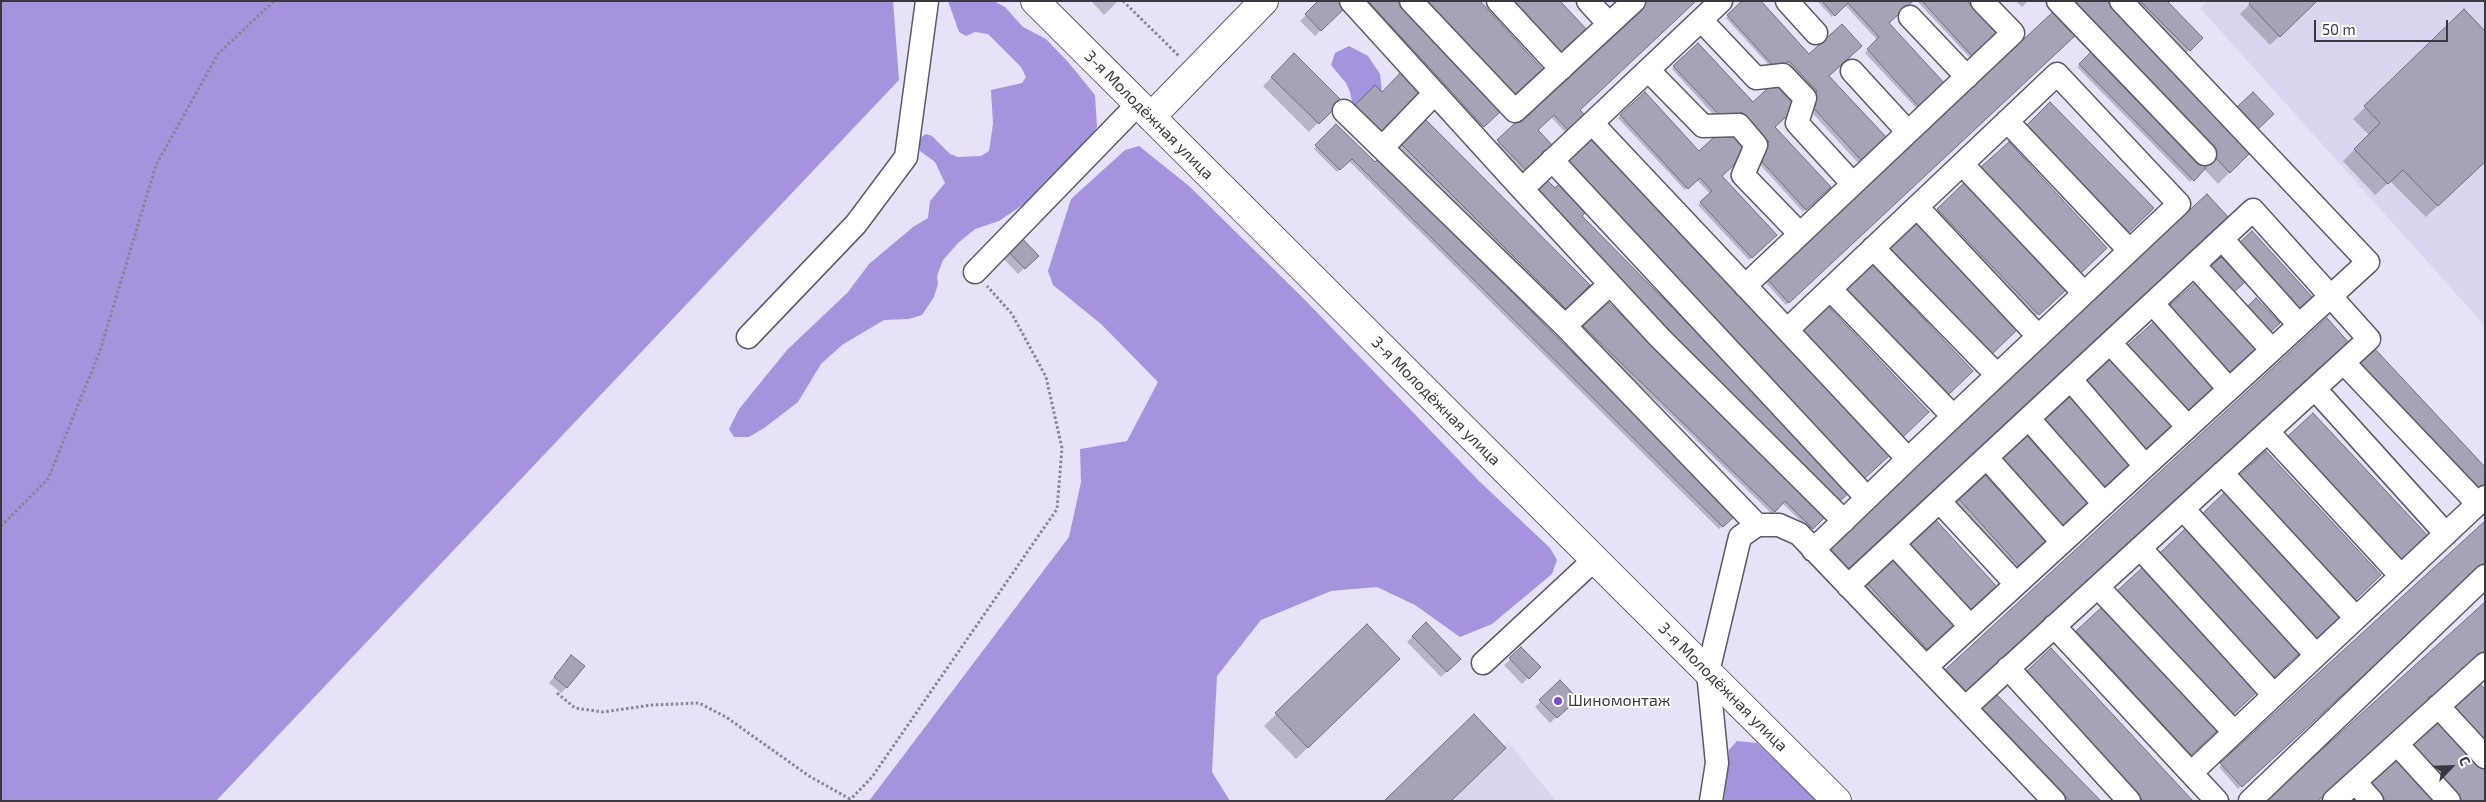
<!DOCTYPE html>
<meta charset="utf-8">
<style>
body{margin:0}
#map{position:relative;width:2486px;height:802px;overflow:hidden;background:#e7e2f7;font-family:"Exo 2",sans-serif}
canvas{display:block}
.frame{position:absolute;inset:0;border:2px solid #393840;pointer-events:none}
.north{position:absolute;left:2426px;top:742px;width:50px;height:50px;-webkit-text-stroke:4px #fff;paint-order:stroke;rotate:66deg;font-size:14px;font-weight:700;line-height:20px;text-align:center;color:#393840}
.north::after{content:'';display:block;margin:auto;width:18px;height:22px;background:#393840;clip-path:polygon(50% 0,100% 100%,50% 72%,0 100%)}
.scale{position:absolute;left:2314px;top:20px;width:134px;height:22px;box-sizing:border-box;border:2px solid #393840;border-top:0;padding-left:6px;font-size:15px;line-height:18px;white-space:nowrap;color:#393840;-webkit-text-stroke:4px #fff;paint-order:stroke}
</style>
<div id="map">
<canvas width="2486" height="802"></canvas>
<div class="frame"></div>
<div class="north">С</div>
<div class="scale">50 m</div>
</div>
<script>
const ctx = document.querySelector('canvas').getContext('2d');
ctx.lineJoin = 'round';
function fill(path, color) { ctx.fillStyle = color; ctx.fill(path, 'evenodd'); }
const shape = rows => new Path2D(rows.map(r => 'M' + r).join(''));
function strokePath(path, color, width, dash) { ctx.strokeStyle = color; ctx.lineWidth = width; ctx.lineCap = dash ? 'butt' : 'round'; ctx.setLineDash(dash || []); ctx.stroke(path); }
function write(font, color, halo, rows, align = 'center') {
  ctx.font = font + ' "Exo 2",sans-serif'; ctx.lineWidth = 4; ctx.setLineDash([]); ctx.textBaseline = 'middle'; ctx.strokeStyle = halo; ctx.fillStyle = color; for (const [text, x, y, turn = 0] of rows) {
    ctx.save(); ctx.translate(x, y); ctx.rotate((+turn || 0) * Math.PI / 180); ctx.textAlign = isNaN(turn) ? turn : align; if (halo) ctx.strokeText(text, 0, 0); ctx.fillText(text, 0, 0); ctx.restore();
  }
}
fill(shape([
 [2207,1,2485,1,2485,326,2200,8],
 [1508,742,1556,801,1442,801]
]), '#dbd5f0');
fill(shape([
 [1,1,893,1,899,80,216,801,1,801],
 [948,1,994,1,1005,7,1023,27,1046,39,1069,63,1095,95,1097,127,1086,145,1044,183,1033,198,999,221,975,229,958,243,943,260,937,276,938,284,934,297,922,315,909,319,884,320,842,345,821,364,798,402,764,428,749,437,734,437,729,429,739,409,787,350,848,292,869,264,913,227,928,218,930,201,945,183,935,162,920,151,920,138,926,134,932,136,950,154,958,157,981,156,989,151,993,124,991,90,1022,83,1026,77,1021,67,988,34,975,32,966,36,959,32],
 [1349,46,1368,56,1380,74,1382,92,1375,85,1353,107,1350,92,1346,83,1331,65,1335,53],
 [1139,146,1189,186,1304,299,1479,481,1550,548,1557,560,1552,574,1492,624,1460,637,1415,605,1377,587,1331,591,1261,620,1217,676,1212,772,1230,801,869,801,1069,537,1081,482,1080,449,1127,441,1158,382,1101,324,1053,285,1048,271,1071,199,1125,150],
 [1737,741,1757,743,1817,801,1724,801,1729,750]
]), '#a693dd');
fill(shape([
 [1091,1,1118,1,1104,15],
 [1320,1,1344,7,1315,36,1300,21],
 [1363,1,1396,1,1499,112,1481,129],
 [1647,1,1578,110,1583,115,1565,132,1551,117,1536,130,1552,146,1523,173,1496,144],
 [1744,1,1828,76,1885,138,1858,163,1805,105,1816,95,1786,62,1775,72,1726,18],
 [1817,1,1911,1,1887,23,1945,85,1918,110,1865,53,1878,41,1845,5,1832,17],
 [1917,1,1965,1,1995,34,1970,58],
 [2016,1,2028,1,2022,7],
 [2044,1,2105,1,2250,152,2218,184,2204,169,2190,182,2077,67,2092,52,2075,34,1786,305,1765,282,2054,12],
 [2135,1,2165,1,2201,38,2186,53],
 [2253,1,2316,1,2270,45,2240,14],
 [2464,11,2485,160,2426,217,2390,181,2375,195,2343,161,2369,135,2353,119],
 [1698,45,1829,187,1803,212,1754,158,1767,145,1724,126,1672,69],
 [1294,55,1340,101,1309,132,1263,86],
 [1644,94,1775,235,1749,260,1698,205,1710,194,1696,179,1685,190,1618,118],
 [1423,119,1588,285,1562,311,1397,145],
 [1336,126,1734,515,1719,529,1348,160,1337,172,1314,149],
 [1964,185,2064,290,2035,317,1935,212],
 [1529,193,1580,216,1836,504],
 [1917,224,1988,356,1888,252],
 [1017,235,1037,256,1018,274,998,253],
 [1607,303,1825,515,1810,530,1782,503,1772,514,1582,329],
 [2154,323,2189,417,2126,349],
 [2041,422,2130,464,2102,490],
 [1984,476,2046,544,2018,570,1956,502],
 [2485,523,2485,563,2238,789,2219,767],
 [1892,560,1954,628,1926,654,1864,585],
 [2103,608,2216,730,2188,757,2074,634],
 [1426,624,1460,659,1441,677,1407,642],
 [1367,626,1387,671,1296,759,1264,726],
 [1521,649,1539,667,1522,684,1504,665],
 [566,663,567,687,561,693,549,683],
 [1560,682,1576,699,1550,723,1535,707],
 [1979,713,2099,801,2065,801]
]), '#0003');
const building = shape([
 [1318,1,1340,1,1346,7,1321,31,1305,14,1318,1],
 [1368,1,1398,1,1500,112,1484,127,1368,1],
 [1426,1,1480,1,1546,73,1517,99,1426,1],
 [1513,1,1560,1,1589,32,1563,56,1513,1],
 [1645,1,1696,1,1580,110,1585,115,1569,131,1554,115,1538,130,1553,146,1527,171,1497,140,1645,1],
 [1742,1,1761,1,1809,54,1842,24,1862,46,1829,76,1887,138,1862,161,1807,101,1817,91,1789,61,1778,71,1727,15,1742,1],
 [1822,1,1913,1,1889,23,1946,85,1921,109,1867,49,1879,37,1848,3,1835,16,1822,1],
 [1922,1,1967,1,1997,34,1973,57,1922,1],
 [2067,1,2107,1,2251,152,2230,173,2067,1],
 [2140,1,2167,1,2203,38,2190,51,2140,1],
 [2251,1,2317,1,2280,37,2249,4,2251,1],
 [2464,9,2485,31,2485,162,2438,206,2403,170,2388,184,2354,149,2380,123,2364,106,2464,9],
 [2054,11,2077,34,1789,303,1767,279,2054,11],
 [1698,43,1753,102,1779,78,1802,102,1775,127,1831,187,1806,210,1755,154,1769,142,1741,112,1728,124,1673,66,1698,43],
 [2092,51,2206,168,2194,181,2079,64,2092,51],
 [1294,53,1342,101,1319,124,1271,77,1294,53],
 [1404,69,1429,93,1385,138,1353,107,1375,85,1382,92,1404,69],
 [1645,92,1699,151,1725,127,1748,152,1722,176,1777,235,1752,258,1700,202,1712,191,1700,178,1688,189,1620,115,1645,92],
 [2253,92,2274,114,2257,130,2236,108,2253,92],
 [2050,102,2154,208,2127,234,2024,128,2050,102],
 [1423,117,1590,285,1566,309,1398,141,1423,117],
 [1336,124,1375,162,1378,159,1736,515,1723,527,1352,159,1340,170,1315,145,1336,124],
 [1595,133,1893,452,1863,480,1565,161,1595,133],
 [2009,142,2107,248,2080,274,1981,167,2009,142],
 [1544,177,1555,188,1562,181,1589,208,1582,216,1852,490,1839,502,1530,190,1544,177],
 [1964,183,2066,290,2039,315,1937,209,1964,183],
 [2207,194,2230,219,1847,570,1824,545,2207,194],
 [1917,222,2018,329,1991,355,1890,248,1917,222],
 [2252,231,2314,299,2298,314,2236,246,2252,231],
 [1017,233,1039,256,1025,269,1003,246,1017,233],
 [2221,257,2245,282,2232,294,2208,269,2221,257],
 [1872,264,1973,371,1946,397,1844,290,1872,264],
 [2196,282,2259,352,2233,376,2169,306,2196,282],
 [2256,298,2280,323,2267,335,2244,310,2256,298],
 [1607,301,1827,515,1813,529,1785,501,1775,512,1583,326,1607,301],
 [1827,305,1929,412,1902,438,1800,331,1827,305],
 [2327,318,2350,344,1967,695,1945,670,2327,318],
 [2155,321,2218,391,2192,415,2128,345,2155,321],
 [2375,349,2485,467,2485,487,2478,494,2357,365,2375,349],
 [2111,358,2175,428,2149,452,2085,382,2111,358],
 [2068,394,2132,464,2106,488,2042,418,2068,394],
 [2313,413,2429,537,2402,562,2286,438,2313,413],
 [2027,436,2091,506,2064,530,2001,460,2027,436],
 [2266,451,2381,575,2354,601,2238,477,2266,451],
 [1984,474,2048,544,2021,568,1958,498,1984,474],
 [2227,490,2342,615,2315,640,2200,516,2227,490],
 [1934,518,1998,588,1971,612,1907,542,1934,518],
 [2485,521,2485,564,2242,787,2220,763,2485,521],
 [2185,529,2300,653,2273,678,2158,555,2185,529],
 [1892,558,1956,628,1930,652,1866,582,1892,558],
 [2143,567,2259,690,2231,716,2116,592,2143,567],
 [2485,602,2485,651,2318,801,2265,801,2485,602],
 [2103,606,2218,730,2191,755,2076,631,2103,606],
 [1426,622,1461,659,1447,672,1412,636,1426,622],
 [1367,624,1400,659,1308,748,1275,713,1367,624],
 [1521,647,1541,667,1529,679,1509,658,1521,647],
 [2051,648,2193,801,2143,801,2025,673,2051,648],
 [571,655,585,666,567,688,554,677,571,655],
 [1560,680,1578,699,1557,718,1539,700,1560,680],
 [2477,681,2485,689,2485,746,2449,708,2477,681],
 [1996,694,2101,801,2070,801,1980,709,1996,694],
 [1474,714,1506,748,1451,801,1384,801,1474,714],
 [2438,719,2485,770,2485,801,2461,801,2410,745,2438,719],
 [2395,758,2435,801,2383,801,2367,784,2395,758]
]);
fill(building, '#a7a3b6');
strokePath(building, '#716d7f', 1);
const minor = shape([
 [1351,1,1522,189,1592,123,1787,330,1908,459,2179,204,2057,74,1787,330],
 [1411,1,1515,111,1634,1],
 [1498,1,1561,69],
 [1588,1,1609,24],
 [1787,1,1816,33],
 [2058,1,2205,154],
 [1910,17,1967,77],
 [1701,20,1756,78,1783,75,1805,98,1797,123,1853,184],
 [1648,70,1703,126,1739,125,1756,145,1743,175,1800,234],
 [1852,71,1908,132],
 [1344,111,1565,326,1757,525],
 [2007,121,2129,250],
 [1592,123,1721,1],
 [1382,148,1435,93],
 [1552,160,1867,498],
 [1962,164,2084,293],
 [1522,189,1660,338,1844,521],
 [1917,207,2038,336],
 [2222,239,2299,325],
 [1873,248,1997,375],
 [2194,265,2272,350],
 [975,272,1138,104],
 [1745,286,2013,33,1982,1],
 [1830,289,1953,416],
 [2153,304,2229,389],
 [1565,326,1610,284],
 [748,337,856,224,906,157,927,1],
 [2110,343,2188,427],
 [2344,363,2478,504],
 [2071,380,2145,466],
 [2315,389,2446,534],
 [2029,419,2104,504],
 [2268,432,2401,576],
 [1987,458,2062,542],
 [2222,473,2356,618],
 [1940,502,2016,584],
 [2183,509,2316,655],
 [1894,544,1970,626],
 [2140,548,2274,695],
 [1813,550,1908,459],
 [1848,586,2253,210,2369,339,1965,708],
 [2098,587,2234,732],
 [2054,626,2217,801],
 [1483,663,1595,559],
 [1926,667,2368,262,2121,1],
 [2008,668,2129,801],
 [2438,706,2485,757],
 [2397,744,2449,801],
 [2191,773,2485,497],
 [2355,782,2372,801],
 [1711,801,1717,763,1708,672,1740,537,1757,525,1779,525,1799,534,2054,801],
 [2250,801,2485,576],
 [2334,801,2485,664]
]);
const major = shape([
 [1035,1,1837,801],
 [1151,117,1264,1]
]);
strokePath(minor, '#5d5a6b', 25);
strokePath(major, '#5d5a6b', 30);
strokePath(shape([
 [1123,1,1180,57],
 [1,526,48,479,100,351,156,165,218,54,274,1],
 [557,693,575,708,603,712,652,705,699,703,726,717,809,776,850,799],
 [849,801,872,777,1057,509,1062,448,1046,377,1012,314,987,286]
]), '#888593', 3, [2.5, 2.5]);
strokePath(minor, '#fff', 22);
strokePath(major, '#fff', 28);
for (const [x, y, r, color] of [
 [1558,701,5,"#774ec7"]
]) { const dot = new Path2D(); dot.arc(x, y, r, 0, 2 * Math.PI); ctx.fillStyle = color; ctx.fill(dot); strokePath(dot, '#fff', 2); }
write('16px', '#393840', '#fff', [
 ["3-я Молодёжная улица",1149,115,45],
 ["3-я Молодёжная улица",1436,401,45],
 ["3-я Молодёжная улица",1723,687,45]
]);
write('16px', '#393840', '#fff', [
 ["Шиномонтаж",1568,701]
], 'left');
</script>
